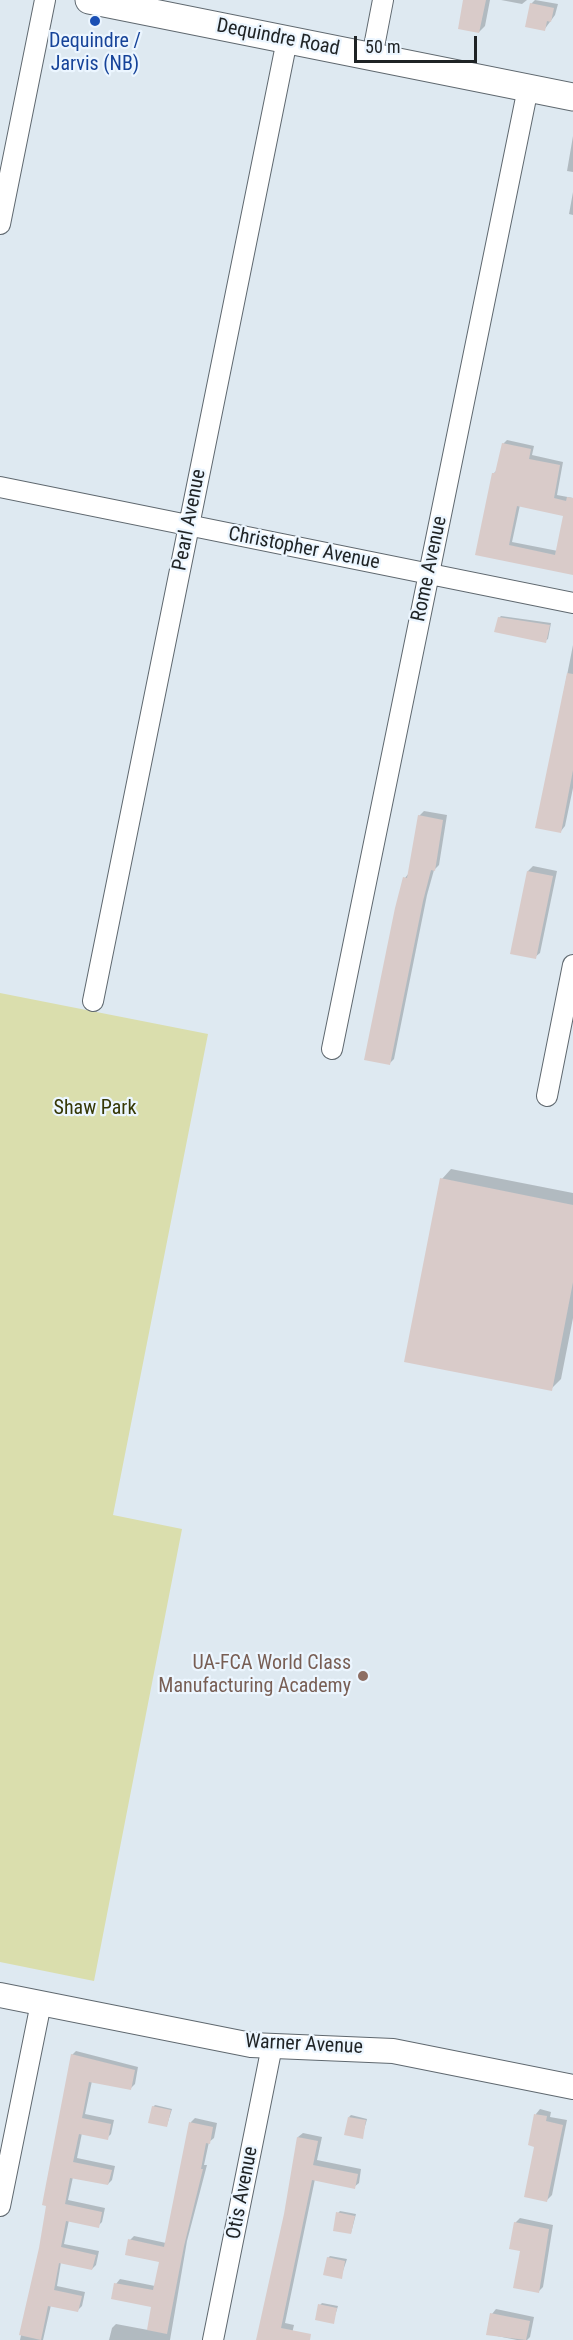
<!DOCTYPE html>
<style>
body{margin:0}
#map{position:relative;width:573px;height:2340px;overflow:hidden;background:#dee9f1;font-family:"Roboto Condensed",sans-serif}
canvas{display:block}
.scale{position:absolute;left:354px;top:36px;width:123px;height:27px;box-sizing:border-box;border:3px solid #1f2325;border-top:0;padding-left:8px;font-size:18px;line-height:21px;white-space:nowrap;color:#1f2325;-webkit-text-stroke:4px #ecf6ff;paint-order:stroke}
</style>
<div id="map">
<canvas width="573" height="2340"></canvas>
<div class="scale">50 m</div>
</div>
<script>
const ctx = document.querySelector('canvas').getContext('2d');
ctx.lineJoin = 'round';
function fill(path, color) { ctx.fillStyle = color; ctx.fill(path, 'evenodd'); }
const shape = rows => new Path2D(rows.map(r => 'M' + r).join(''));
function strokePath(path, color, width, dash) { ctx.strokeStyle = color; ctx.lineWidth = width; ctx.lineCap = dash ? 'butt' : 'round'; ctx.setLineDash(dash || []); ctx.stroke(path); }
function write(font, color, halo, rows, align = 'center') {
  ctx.font = font + ' "Roboto Condensed",sans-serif'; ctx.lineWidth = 4.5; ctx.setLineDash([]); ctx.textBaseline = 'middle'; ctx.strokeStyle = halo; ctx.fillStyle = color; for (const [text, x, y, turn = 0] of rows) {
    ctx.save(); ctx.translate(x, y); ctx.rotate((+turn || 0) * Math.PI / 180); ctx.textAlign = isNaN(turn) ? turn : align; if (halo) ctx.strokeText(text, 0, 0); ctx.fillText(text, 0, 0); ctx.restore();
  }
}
fill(shape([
 [0,993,208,1034,113,1515,182,1529,94,1981,0,1962]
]), '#dadead');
fill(shape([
 [465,0,490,0,485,26,479,32],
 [501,0,527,0,522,4],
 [535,0,558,4,555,15,544,30,531,4],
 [573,136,573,172,567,171],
 [573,192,573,215,569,214],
 [507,440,534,446,532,455,563,462,557,495,573,498,573,517,520,505,512,542,558,551,573,530,573,573,477,554,493,474,498,469,503,444],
 [501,616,551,623,548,639,545,641,499,618],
 [573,645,573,788,565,826,561,831,537,827],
 [424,811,447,815,439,865,434,870,427,895,394,1059,390,1063,405,878,409,873,419,816],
 [533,866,557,871,540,953,535,957,528,871],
 [451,1169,573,1193,573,1318,561,1379,551,1389,442,1179],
 [76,2051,138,2067,135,2084,131,2088,92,2081,85,2114,114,2120,111,2134,107,2138,82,2133,77,2158,115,2166,112,2180,108,2184,73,2177,68,2200,105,2208,102,2222,98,2226,69,2220,64,2244,99,2251,96,2265,92,2269,61,2262,57,2286,85,2292,82,2306,78,2310,51,2305,43,2340,20,2340,40,2249,72,2055],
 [155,2105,172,2109,167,2125,153,2107],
 [540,2109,551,2112,550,2117,567,2120,552,2195,547,2200,536,2145,536,2114],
 [351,2115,367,2119,362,2137,349,2117],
 [195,2118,217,2123,214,2138,209,2142,204,2165,207,2165,187,2241,170,2340,109,2340,112,2328,116,2324,148,2330,153,2306,116,2284,120,2279,155,2286,160,2261,130,2240,134,2236,166,2243,191,2122],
 [303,2133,322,2137,317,2160,361,2169,359,2183,354,2187,315,2179,285,2323,294,2325,291,2338,258,2340,285,2214,298,2137],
 [340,2211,356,2214,351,2233,338,2213],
 [520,2218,553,2225,543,2287,538,2292,522,2250,515,2223],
 [330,2256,347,2259,341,2277,328,2258],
 [322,2303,338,2306,333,2322,320,2305],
 [496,2309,534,2317,530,2337,527,2340,517,2340,487,2334,492,2314]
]), '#0003');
fill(shape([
 [463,0,486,0,479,33,458,29],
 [530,3,554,8,551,22,547,21,545,31,525,27],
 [502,443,531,449,529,459,560,465,554,498,566,501,567,497,573,498,573,575,475,555,492,473,495,473],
 [517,506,563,516,555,555,509,545],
 [498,617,550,625,546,643,494,632],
 [567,673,573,674,573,770,561,833,535,828],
 [418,815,443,820,435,871,431,870,423,901,390,1065,364,1060,395,908,403,877,407,878],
 [527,871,553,876,536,959,510,954],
 [440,1178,573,1205,573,1282,552,1391,404,1362],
 [71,2054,135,2070,131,2090,89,2082,82,2118,111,2124,108,2140,79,2134,73,2162,112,2170,108,2185,70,2178,65,2204,102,2212,99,2228,66,2221,61,2247,96,2255,92,2270,59,2263,54,2290,82,2296,78,2312,48,2306,41,2340,19,2335,39,2248,46,2206,42,2205],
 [152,2106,171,2110,167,2127,148,2123],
 [534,2114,547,2116,546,2121,563,2125,547,2202,524,2197,534,2147,528,2145],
 [348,2117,366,2120,363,2139,344,2135],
 [189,2122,213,2127,210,2144,206,2143,201,2169,203,2169,184,2246,167,2334,147,2330,151,2307,111,2299,114,2283,153,2290,159,2262,125,2255,128,2239,164,2247],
 [297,2137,318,2141,313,2165,358,2174,355,2189,312,2180,281,2328,311,2334,310,2340,256,2340,284,2214],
 [336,2212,355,2216,351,2234,333,2231],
 [514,2222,549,2229,539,2293,513,2288,520,2251,509,2249],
 [327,2257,345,2261,342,2279,323,2275],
 [318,2304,337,2308,334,2324,315,2320],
 [490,2313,530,2321,526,2340,486,2335]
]), '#d9cbc9');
const minor = shape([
 [372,57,383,0],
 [0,224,45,0],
 [0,487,573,603],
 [93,1001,287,40],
 [332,1049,528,88],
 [547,1096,573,965],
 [0,2206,41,2003],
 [213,2340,272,2046]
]);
const tertiary = shape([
 [0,1995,251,2045,393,2051,573,2087]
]);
const secondary = shape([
 [89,0,573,97]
]);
strokePath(minor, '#5f686f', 22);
strokePath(tertiary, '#5f686f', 26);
strokePath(secondary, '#5f686f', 29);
strokePath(minor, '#fff', 20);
strokePath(tertiary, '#fff', 24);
strokePath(secondary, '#fff', 27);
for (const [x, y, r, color] of [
 [95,21,6,"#1a4fb4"],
 [363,1676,6,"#8d6e63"]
]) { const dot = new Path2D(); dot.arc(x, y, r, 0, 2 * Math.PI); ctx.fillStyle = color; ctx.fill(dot); strokePath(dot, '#ecf6ff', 2); }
write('20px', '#1f2325', '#ecf6ff', [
 ["Dequindre Road",278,38,11],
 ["Pearl Avenue",190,520,-79],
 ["Christopher Avenue",304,549,11],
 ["Rome Avenue",430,569,-78],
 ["Warner Avenue",304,2045,3],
 ["Otis Avenue",243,2193,-79]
]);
write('20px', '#164399', '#ecf6ff', [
 ["Dequindre /",95,42],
 ["Jarvis (NB)",95,65]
]);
write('20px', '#363806', '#ecf6ff', [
 ["Shaw Park",95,1109]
]);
write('20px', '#785e54', '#ecf6ff', [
 ["UA-FCA World Class",351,1664],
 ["Manufacturing Academy",351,1687]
], 'right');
</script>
